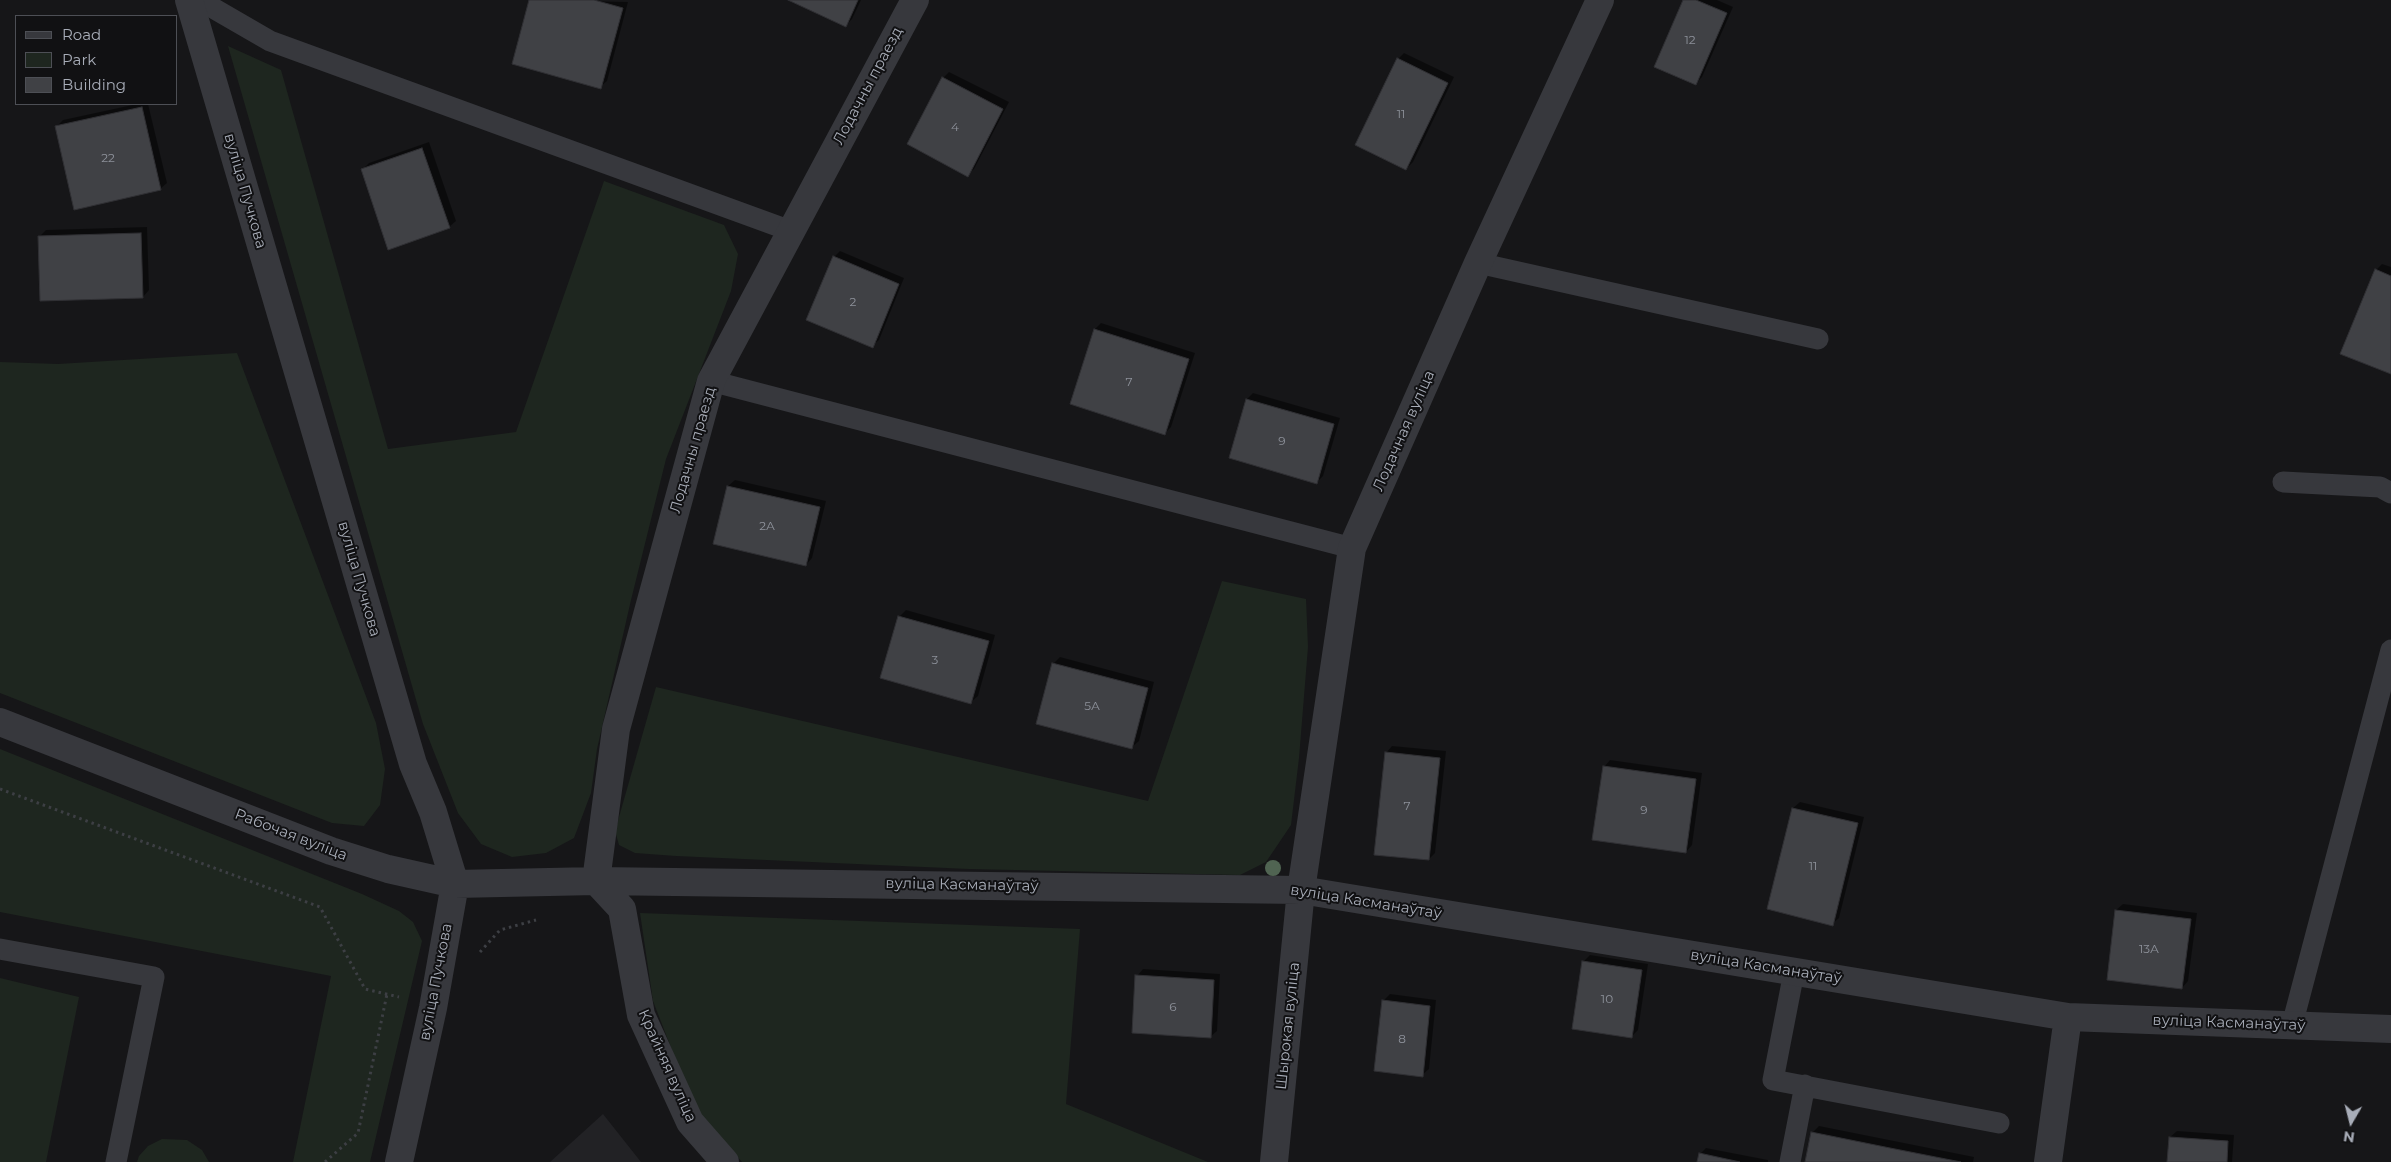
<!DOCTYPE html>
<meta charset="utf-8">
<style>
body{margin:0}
#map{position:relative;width:2391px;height:1162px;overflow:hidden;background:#161618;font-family:Montserrat,sans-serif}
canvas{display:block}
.legend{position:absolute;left:15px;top:15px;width:162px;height:90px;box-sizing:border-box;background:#111113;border:1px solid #4d4f55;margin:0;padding:6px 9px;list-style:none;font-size:15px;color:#a8adb8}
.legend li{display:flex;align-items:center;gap:10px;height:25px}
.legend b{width:25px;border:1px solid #4d4f55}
.north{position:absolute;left:2326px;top:1097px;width:50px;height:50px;-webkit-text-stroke:4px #111113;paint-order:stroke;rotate:188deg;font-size:14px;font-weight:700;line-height:20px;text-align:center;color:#a8adb8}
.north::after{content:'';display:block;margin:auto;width:18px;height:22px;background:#a8adb8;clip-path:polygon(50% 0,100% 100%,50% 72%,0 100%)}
</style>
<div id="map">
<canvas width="2391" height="1162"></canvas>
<ul class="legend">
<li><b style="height:6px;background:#37383d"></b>Road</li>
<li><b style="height:14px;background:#1e261f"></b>Park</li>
<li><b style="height:14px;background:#404145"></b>Building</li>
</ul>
<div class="north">N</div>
</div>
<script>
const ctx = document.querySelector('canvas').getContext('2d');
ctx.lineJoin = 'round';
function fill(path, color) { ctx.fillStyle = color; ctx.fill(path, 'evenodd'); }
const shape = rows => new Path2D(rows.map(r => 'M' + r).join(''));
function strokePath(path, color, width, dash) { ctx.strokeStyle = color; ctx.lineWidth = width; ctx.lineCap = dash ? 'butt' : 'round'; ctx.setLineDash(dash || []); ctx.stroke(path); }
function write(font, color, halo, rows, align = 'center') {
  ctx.font = font + ' Montserrat,sans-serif'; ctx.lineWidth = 4; ctx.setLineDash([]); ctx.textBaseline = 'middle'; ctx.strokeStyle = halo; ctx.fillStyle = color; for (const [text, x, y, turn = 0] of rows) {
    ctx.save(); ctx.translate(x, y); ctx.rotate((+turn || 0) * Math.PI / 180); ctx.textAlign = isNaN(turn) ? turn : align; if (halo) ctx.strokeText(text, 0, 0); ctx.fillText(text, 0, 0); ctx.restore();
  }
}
fill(shape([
 [603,1114,641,1162,550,1162]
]), '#222225');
fill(shape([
 [228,46,281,70,388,449,516,432,604,181,724,225,738,254,731,291,666,459,631,600,597,749,591,793,574,838,546,853,512,857,481,844,458,813,423,724],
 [237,353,376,723,385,769,380,805,364,826,332,823,0,693,0,362,58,364],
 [1222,581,1306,599,1308,647,1299,758,1291,825,1266,862,1240,875,969,869,676,856,635,853,619,845,615,831,656,687,1148,801],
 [0,749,362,894,399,911,413,922,422,941,370,1162,293,1162,331,976,0,912],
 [640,913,1080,929,1066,1104,1208,1162,742,1162,696,1112,653,1001],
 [0,978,79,997,46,1162,0,1162],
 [162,1139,187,1140,202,1150,209,1162,137,1162,139,1156,148,1146]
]), '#1e261f');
fill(shape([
 [531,0,628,2,607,81,600,87],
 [791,0,861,0,852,19,846,25],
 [1684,0,1717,0,1733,7,1702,77,1695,84],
 [1404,53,1454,77,1413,162,1406,169,1398,59],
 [949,72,1009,102,974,169,967,175,943,78],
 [137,104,148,104,167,183,160,189,56,127,63,120],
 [429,142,456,221,449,227,362,170,369,163],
 [147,227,149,290,143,297,39,237,46,230],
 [840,251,904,278,879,340,872,346,834,257],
 [2382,264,2391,267,2391,373,2376,270],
 [1101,323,1195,353,1171,427,1165,433,1095,329],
 [1253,393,1340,418,1323,476,1317,482,1247,399],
 [735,480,826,501,812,558,806,565,728,486],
 [906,610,995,635,978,696,971,702,882,677,900,616],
 [1060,657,1154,682,1139,741,1132,747,1053,664],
 [1392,746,1446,751,1435,853,1429,859,1386,753],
 [1610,760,1702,773,1692,845,1686,852,1604,767],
 [1800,802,1864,817,1839,918,1832,924,1793,808],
 [2123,904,2197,913,2188,981,2182,988,2116,910],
 [1590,955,1648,964,1638,1030,1632,1036,1583,962],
 [1143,969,1220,974,1217,1031,1210,1037,1137,976],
 [1390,994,1436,1000,1429,1069,1422,1075,1383,1001],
 [1819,1126,1974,1157,1973,1162,1806,1162,1812,1133],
 [2177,1131,2234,1135,2232,1162,2169,1162,2170,1137],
 [1706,1148,1768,1160,1768,1162,1698,1162,1700,1154]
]), '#0007');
const building = shape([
 [529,0,594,0,623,8,601,89,512,64,529,0],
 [788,0,858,0,846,27,788,0],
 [1683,0,1696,0,1727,13,1696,85,1654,67,1683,0],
 [1397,58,1448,83,1406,170,1355,145,1397,58],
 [942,77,1003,109,968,177,907,144,942,77],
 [142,107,161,190,74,210,55,126,142,107],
 [422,148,450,228,388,250,361,169,422,148],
 [141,233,143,298,40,301,38,236,141,233],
 [833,256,899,284,873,348,806,320,833,256],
 [2375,269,2391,276,2391,374,2340,354,2375,269],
 [1094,329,1189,359,1165,435,1070,404,1094,329],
 [1246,399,1334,424,1317,484,1229,458,1246,399],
 [727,486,820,507,806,566,713,544,727,486],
 [898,616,989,641,971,704,880,678,898,616],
 [1052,663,1148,688,1132,749,1036,724,1052,663],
 [1385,752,1440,758,1429,860,1374,855,1385,752],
 [1603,766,1696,779,1686,853,1592,840,1603,766],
 [1792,808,1858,823,1833,926,1767,909,1792,808],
 [2115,910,2191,919,2182,989,2107,980,2115,910],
 [1582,961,1642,970,1632,1038,1572,1029,1582,961],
 [1135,975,1214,980,1211,1038,1132,1033,1135,975],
 [1382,1000,1430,1006,1423,1077,1374,1071,1382,1000],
 [1811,1132,1890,1148,1961,1162,1805,1162,1811,1132],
 [2169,1137,2228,1141,2227,1162,2167,1162,2169,1137],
 [1699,1153,1740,1162,1697,1162,1699,1153]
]);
fill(building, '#404145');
strokePath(building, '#303034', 1);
strokePath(shape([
 [0,789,320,907,365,989,399,997],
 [480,952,500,930,536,920],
 [325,1162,358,1133,387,994]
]), '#3d3f44', 3, [2.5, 4]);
strokePath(shape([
 [199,0,270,41,791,231],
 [1478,263,1818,339],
 [711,381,1352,548],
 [2283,482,2380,487,2391,493],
 [0,949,154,977,116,1162],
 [1794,972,1773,1080,1999,1123],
 [2292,1025,2391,650],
 [1790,1162,1805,1085]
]), '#37383d', 21);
strokePath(shape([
 [189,0,413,764,433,812,455,884,433,1008,399,1162],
 [0,722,331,851,388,869,455,884,596,881,1301,890,2068,1017,2391,1029],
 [596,881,616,729,711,381,915,0],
 [596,881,622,909,641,1015,690,1122,725,1162],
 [1274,1162,1301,890,1352,548,1478,263,1600,0],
 [2048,1162,2068,1017]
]), '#37383d', 28);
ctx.fillStyle = '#506452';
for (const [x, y] of [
 [1273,868]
]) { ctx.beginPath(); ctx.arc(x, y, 8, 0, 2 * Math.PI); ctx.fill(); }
write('12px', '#8e929b', null, [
 ["12",1690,40],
 ["11",1401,114],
 ["4",955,127],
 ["22",108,158],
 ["2",853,302],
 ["7",1129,382],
 ["9",1282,441],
 ["2А",767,526],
 ["3",935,660],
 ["5А",1092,706],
 ["7",1407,806],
 ["9",1644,810],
 ["11",1813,866],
 ["13А",2149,949],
 ["10",1607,999],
 ["6",1173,1007],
 ["8",1402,1039]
]);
write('15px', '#a8adb8', '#111113', [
 ["Лодачны праезд",868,86,-62],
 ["вуліца Пучкова",245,191,74],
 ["Лодачная вуліца",1404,431,-66],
 ["Лодачны праезд",693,450,-74],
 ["вуліца Пучкова",359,579,74],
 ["Рабочая вуліца",291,835,21],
 ["вуліца Касманаўтаў",962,885,1],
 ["вуліца Касманаўтаў",1366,902,9],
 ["вуліца Касманаўтаў",1766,967,9],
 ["вуліца Пучкова",436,982,-79],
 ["вуліца Касманаўтаў",2229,1023,2],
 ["Шырокая вуліца",1288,1026,-84],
 ["Крайняя вуліца",667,1066,66]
]);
</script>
